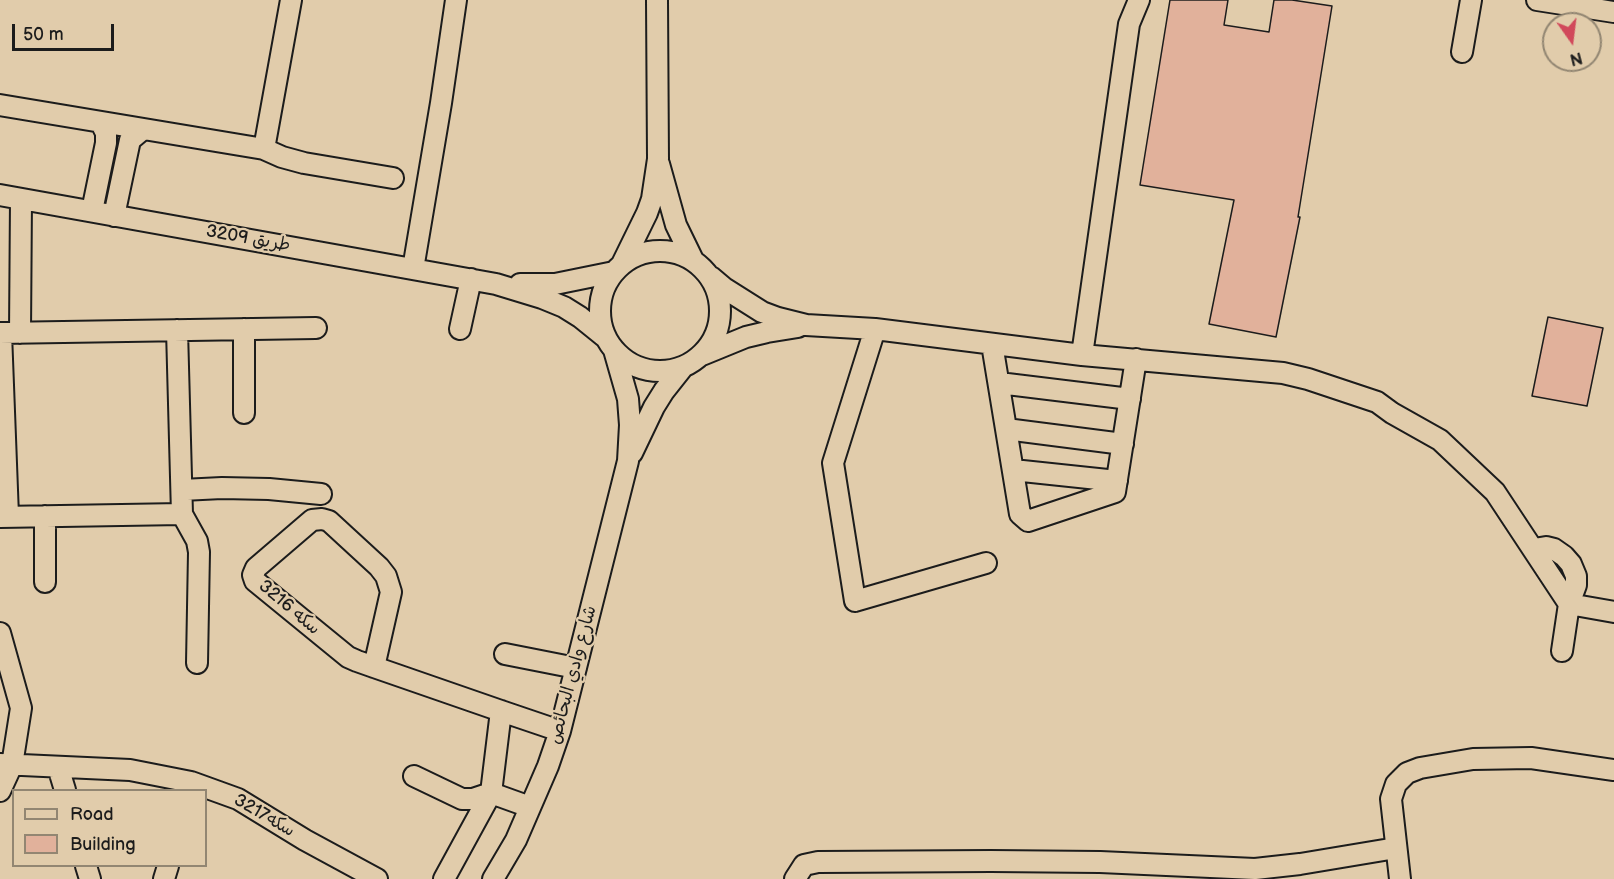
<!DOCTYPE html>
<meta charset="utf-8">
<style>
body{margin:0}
#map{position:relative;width:1614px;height:879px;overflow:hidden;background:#e1ccab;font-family:"Balsamiq Sans",sans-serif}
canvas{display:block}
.legend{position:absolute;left:12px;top:789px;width:195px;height:78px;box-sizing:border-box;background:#e1ccab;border:2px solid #928672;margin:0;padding:8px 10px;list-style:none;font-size:18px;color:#1c1c1c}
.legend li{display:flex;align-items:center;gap:12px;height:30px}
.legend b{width:30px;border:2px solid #928672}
.north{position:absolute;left:1542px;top:12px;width:60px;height:60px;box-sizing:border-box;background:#e1ccab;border:2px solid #928672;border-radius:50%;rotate:166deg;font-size:16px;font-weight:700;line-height:24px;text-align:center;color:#1c1c1c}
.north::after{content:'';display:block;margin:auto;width:21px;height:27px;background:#d1495b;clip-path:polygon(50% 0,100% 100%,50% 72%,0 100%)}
.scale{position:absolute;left:12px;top:24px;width:102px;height:27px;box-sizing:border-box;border:3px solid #1c1c1c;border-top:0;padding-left:8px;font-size:18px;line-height:21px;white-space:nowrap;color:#1c1c1c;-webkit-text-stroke:4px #e1ccab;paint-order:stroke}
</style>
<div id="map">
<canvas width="1614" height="879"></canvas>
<ul class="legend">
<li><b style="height:8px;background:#e1ccab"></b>Road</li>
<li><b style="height:16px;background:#e1b19b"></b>Building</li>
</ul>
<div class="north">N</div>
<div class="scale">50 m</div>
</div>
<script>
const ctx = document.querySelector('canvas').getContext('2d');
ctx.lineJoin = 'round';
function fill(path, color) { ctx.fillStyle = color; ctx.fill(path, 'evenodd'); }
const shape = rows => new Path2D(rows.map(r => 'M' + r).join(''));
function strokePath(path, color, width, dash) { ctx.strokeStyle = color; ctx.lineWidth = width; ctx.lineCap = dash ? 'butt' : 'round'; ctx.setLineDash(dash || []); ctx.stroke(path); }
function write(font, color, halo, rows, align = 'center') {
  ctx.font = font + ' "Balsamiq Sans","Playpen Sans Arabic",sans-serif'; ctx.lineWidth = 4.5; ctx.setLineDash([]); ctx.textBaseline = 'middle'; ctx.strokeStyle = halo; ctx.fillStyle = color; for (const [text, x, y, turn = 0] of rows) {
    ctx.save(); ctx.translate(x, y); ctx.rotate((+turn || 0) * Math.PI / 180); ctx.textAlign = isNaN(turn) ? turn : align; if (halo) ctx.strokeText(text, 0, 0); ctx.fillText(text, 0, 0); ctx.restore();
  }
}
const building = shape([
 [1170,0,1228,0,1224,25,1269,32,1274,0,1292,0,1332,6,1298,217,1300,217,1276,337,1209,324,1234,200,1140,185,1170,0],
 [1548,317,1603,328,1587,406,1532,396,1548,317]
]);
fill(building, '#e1b19b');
strokePath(building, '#1c1c1c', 1.5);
const minor = shape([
 [1537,0,1614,12],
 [1462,52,1471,0],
 [0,105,264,149,282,157,304,163,393,178],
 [264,149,291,0],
 [659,164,676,225,693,260],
 [0,195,496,284,542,298,564,307,580,317,606,338],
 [92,211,106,143,106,133,101,123],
 [114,216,130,140,142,130],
 '600 311a60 60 0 1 1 120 0a60 60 0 1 1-120 0Z',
 [622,264,647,213,652,199,658,159,657,0],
 [413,269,441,103,456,0],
 [711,277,724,288,762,312,778,318,806,325,875,329,1082,355,1283,373,1308,379,1377,402,1392,413,1440,440,1495,492,1569,604,1614,612],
 [520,284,555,284,614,272],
 [244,329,244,413],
 [460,329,471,279],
 [875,329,833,463,855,601,986,563],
 [177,330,182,514,197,541,199,552,197,663],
 [0,333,316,328],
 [1,333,8,516],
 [20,333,21,199],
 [992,344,1020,514,1028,521,1115,492,1136,359],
 [702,355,746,337,767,332,798,327],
 [1082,355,1129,24,1139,0],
 [999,383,1130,399],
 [1006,429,1123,444],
 [632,453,654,407,664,391,683,367],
 [1013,470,1117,481],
 [182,490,222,488,269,489,321,494],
 [0,517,182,514],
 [1534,549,1546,547,1554,549,1564,556,1571,564,1576,576,1576,585,1569,604,1562,651],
 [45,582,45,516],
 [0,633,21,708,12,765,0,791],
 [505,654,576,668],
 [374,667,391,592,386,576,379,567,329,521,322,519,312,520,256,568,253,575,255,581,348,657,357,661,374,667,501,711,560,731],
 [0,764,130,770,191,782,238,799,305,840,377,879],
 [58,767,65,790],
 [414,776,462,799,473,799,491,793,530,807],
 [86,866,90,879],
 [164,879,168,866],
 [444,879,491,793,501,711],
 [493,879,516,840,548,766,560,731,628,461,630,425,628,399,614,350],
 [795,879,804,865,818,862,991,861,1100,862,1255,869,1300,864,1396,848],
 [1400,879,1391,799,1396,784,1407,773,1420,768,1473,759,1531,758,1614,770]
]);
strokePath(minor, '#1c1c1c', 24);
strokePath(minor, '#e1ccab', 20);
write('18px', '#1c1c1c', '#e1ccab', [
 ["طريق 3209",248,239,10],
 ["سكه 3216",289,608,40],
 ["شارع وادي البحائص",573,675,-75],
 ["سكه3217",264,816,30]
]);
</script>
